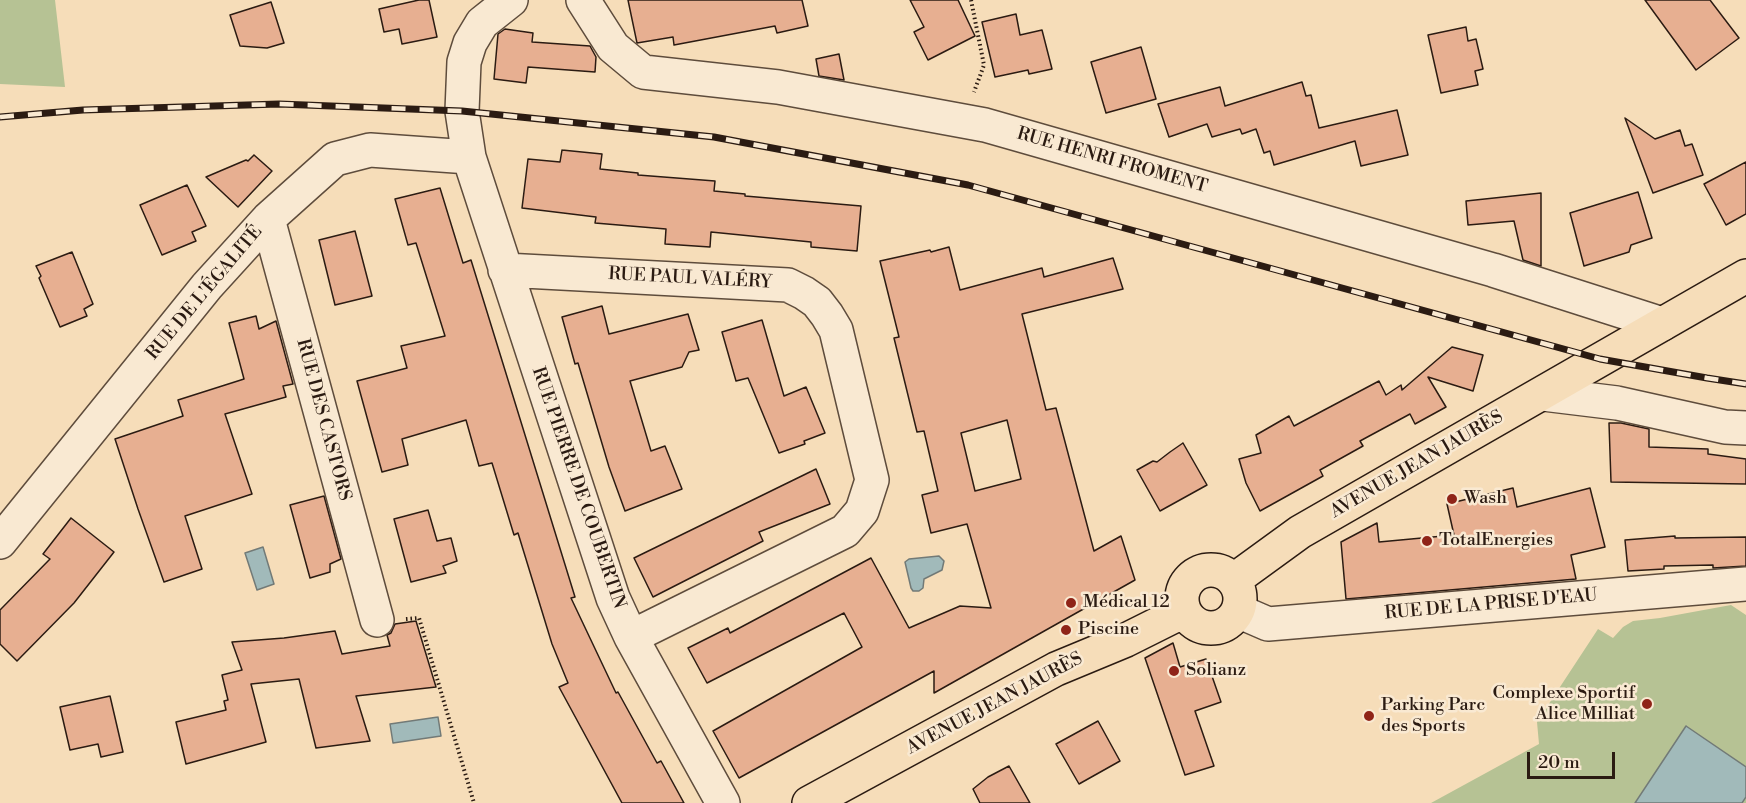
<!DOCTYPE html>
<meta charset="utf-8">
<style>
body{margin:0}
#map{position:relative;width:1746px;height:803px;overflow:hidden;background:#f6ddb9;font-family:"Libre Bodoni",serif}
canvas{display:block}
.scale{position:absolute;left:1527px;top:752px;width:88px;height:27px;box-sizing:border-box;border:3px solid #2b1b12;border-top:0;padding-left:8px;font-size:18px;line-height:21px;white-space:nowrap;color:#2b1b12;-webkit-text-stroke:4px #f9e9d2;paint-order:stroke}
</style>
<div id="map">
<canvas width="1746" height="803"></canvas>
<div class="scale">20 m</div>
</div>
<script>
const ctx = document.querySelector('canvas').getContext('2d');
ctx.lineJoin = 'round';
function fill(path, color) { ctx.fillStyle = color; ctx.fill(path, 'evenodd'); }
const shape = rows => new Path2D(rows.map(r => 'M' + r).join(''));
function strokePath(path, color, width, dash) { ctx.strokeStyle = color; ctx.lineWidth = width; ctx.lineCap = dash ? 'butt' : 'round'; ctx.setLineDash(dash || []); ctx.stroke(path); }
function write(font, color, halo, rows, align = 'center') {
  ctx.font = font + ' "Libre Bodoni",serif'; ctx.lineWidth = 5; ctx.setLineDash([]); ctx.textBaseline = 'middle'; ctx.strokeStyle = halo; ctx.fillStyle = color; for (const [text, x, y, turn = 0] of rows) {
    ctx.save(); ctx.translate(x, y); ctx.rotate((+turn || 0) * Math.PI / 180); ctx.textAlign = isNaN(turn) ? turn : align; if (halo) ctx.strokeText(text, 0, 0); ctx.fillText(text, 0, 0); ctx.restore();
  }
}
fill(shape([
 [0,0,55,0,65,87,0,84],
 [1731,605,1746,615,1746,803,1431,803,1539,744,1537,722,1598,629,1613,638,1623,627,1633,621,1660,618]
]), '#b6c294');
const water = shape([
 [263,547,274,584,257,590,245,553,263,547],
 [939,556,944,561,942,570,924,579,923,588,919,591,913,591,911,588,905,562,909,559,939,556],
 [438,717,441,736,393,743,390,724,438,717],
 [1686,726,1746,767,1746,797,1742,803,1635,803,1686,726]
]);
fill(water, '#a1baba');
strokePath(water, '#727a77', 1.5);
const building = shape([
 [419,0,429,0,437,37,402,44,399,29,384,32,379,9,419,0],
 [628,0,802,0,808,26,777,33,775,26,674,45,673,37,637,43,628,0],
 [910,0,958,0,975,36,928,60,914,32,924,27,910,0],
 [1645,0,1710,0,1739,38,1696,70,1645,0],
 [271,2,284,43,267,48,240,46,230,15,271,2],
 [1016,14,1020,35,1042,30,1052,69,1029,74,1028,70,995,77,982,22,1016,14],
 [1466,27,1468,41,1476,39,1483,69,1475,71,1478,85,1441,93,1428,35,1466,27],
 [505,29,533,33,532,42,590,46,596,57,595,72,528,67,526,83,494,79,498,34,505,29],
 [1141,47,1156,99,1106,113,1091,62,1141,47],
 [839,54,844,80,819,76,816,59,839,54],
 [1302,82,1306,96,1311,95,1319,128,1397,110,1408,155,1361,166,1355,141,1274,165,1270,151,1264,153,1256,129,1242,134,1240,129,1212,137,1207,124,1169,137,1158,104,1220,87,1225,106,1302,82],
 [1625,118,1655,139,1680,130,1685,146,1692,144,1703,175,1653,193,1625,118],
 [562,150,602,154,600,169,638,173,638,175,715,181,714,191,745,194,745,196,861,206,857,251,811,247,811,242,711,232,710,247,665,244,666,229,595,223,596,217,522,208,528,159,560,162,562,150],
 [254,155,272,171,238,207,206,177,246,160,248,161,254,155],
 [1746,162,1746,214,1726,225,1704,184,1746,162],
 [187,185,206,226,192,232,196,241,162,255,140,205,187,185],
 [440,188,463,263,471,260,575,597,571,598,616,693,618,692,657,763,661,761,684,803,622,803,559,687,568,683,552,644,518,533,514,535,492,463,479,466,466,420,402,439,408,465,382,472,357,381,407,368,401,346,445,336,416,243,408,245,395,199,440,188],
 [1638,192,1652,238,1631,245,1629,252,1584,266,1570,213,1638,192],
 [1541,193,1541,266,1523,260,1514,221,1468,225,1466,201,1541,193],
 [355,231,372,296,335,305,319,240,355,231],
 [949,247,960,290,1042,268,1044,277,1113,258,1123,289,1022,314,1046,410,1056,408,1094,551,1121,536,1135,580,934,693,934,671,739,778,713,731,862,647,844,613,707,683,688,648,728,628,730,633,871,558,909,628,960,606,991,608,967,524,931,533,922,495,938,491,924,431,917,432,894,338,899,337,880,261,930,250,931,252,949,247],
 [1007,420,1021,479,975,491,961,433,1007,420],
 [72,252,93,304,84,309,87,316,60,327,39,278,41,276,36,266,72,252],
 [602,306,609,334,688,314,699,350,689,352,682,367,630,381,651,451,665,446,682,489,625,511,609,467,578,363,575,364,562,317,602,306],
 [256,316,259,329,276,321,293,384,283,386,286,397,225,414,252,494,185,516,202,569,164,582,138,509,115,439,183,416,178,400,244,379,229,323,256,316],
 [762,320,784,396,806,387,825,433,804,441,805,444,779,453,748,378,736,381,722,332,762,320],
 [1452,347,1483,355,1473,391,1428,377,1446,407,1415,424,1410,414,1360,441,1363,446,1320,470,1323,476,1260,511,1246,483,1239,459,1261,453,1256,435,1289,416,1294,426,1379,381,1386,395,1401,385,1402,390,1452,347],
 [1609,423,1621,423,1649,429,1649,447,1708,449,1708,454,1746,459,1746,484,1611,482,1609,423],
 [1183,443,1207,485,1160,511,1137,470,1153,461,1157,462,1170,452,1183,443],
 [816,469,830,504,759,532,763,541,653,597,634,558,816,469],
 [1513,488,1517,507,1590,488,1605,547,1571,555,1576,579,1346,599,1341,542,1377,523,1379,542,1454,535,1447,504,1513,488],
 [324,496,341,559,330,564,330,572,310,578,290,505,324,496],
 [428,510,437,541,451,538,457,561,443,566,446,573,411,582,394,519,428,510],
 [71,518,114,552,74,603,17,661,0,644,0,610,50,559,43,554,71,518],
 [1675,536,1675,538,1746,537,1746,566,1713,568,1713,565,1664,566,1664,569,1628,571,1625,540,1675,536],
 [416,621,436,687,356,696,370,741,316,748,299,679,251,684,266,742,186,764,176,722,226,710,224,701,228,700,222,675,242,670,232,642,284,638,335,631,342,654,390,646,387,635,391,633,395,624,416,621],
 [1173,643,1180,667,1206,659,1221,702,1195,711,1214,766,1185,775,1145,658,1173,643],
 [110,696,123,752,101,757,98,744,70,750,60,707,110,696],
 [1098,721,1120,761,1079,784,1056,744,1098,721],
 [1009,766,1030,803,980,803,973,789,988,777,1009,766]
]);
fill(building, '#e7af91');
strokePath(building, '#2b1b12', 1.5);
const street = shape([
 [511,0,482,23,470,43,464,62,462,111,469,157,613,598,631,637,723,803],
 [583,0,613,47,643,72,778,87,985,125,1493,270,1662,324],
 [268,219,377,620],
 [505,270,788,285,804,293,817,302,827,315,836,330,872,480,862,511,845,531,631,637],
 [1543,394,1617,403,1725,427,1746,428],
 [0,542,207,286,268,219,335,159,370,150,469,157],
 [1238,611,1268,624,1746,584]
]);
const primary = shape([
 '1182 599a29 29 0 1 1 58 0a29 29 0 1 1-58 0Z',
 [1234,580,1300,532,1746,276],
 [809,803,1056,669,1126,640,1184,611]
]);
strokePath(street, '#5e4c3c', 36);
strokePath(primary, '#2b1b12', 36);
strokePath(shape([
 [971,0,984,65,974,92],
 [406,619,419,618,474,803]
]), '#2b1b12', 4, [1.5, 3]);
strokePath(street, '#f9e9d2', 33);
strokePath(primary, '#f6ddb9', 33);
const rail = shape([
 [0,117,83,110,279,104,462,111,714,137,968,185,1600,359,1707,378,1746,384]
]);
strokePath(rail, '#2b1b12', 7);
strokePath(rail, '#f9e9d2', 4.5, [14]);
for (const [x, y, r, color] of [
 [1452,499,6,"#8f2418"],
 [1427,541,6,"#8f2418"],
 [1071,603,6,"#8f2418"],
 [1066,630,6,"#8f2418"],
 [1174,671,6,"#8f2418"],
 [1647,704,6,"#8f2418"],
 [1369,716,6,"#8f2418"]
]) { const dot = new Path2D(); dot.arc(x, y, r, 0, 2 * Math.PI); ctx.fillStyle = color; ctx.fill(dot); strokePath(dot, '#f9e9d2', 2); }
write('18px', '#2b1b12', '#f9e9d2', [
 ["RUE HENRI FROMENT",1112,161,16],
 ["RUE PAUL VALÉRY",690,279,3],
 ["RUE DE L'ÉGALITÉ",205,293,-50],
 ["RUE DES CASTORS",323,420,75],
 ["AVENUE JEAN JAURÈS",1417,465,-30],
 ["RUE PIERRE DE COUBERTIN",578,488,71],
 ["RUE DE LA PRISE D'EAU",1491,605,-5],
 ["AVENUE JEAN JAURÈS",995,704,-28]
]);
write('18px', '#2b1b12', '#f9e9d2', [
 ["Wash",1464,499],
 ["TotalEnergies",1439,541],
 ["Médical 12",1083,603],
 ["Piscine",1078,630],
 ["Solianz",1186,671],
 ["Complexe Sportif",1635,694,"right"],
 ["Alice Milliat",1635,715,"right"],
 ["Parking Parc",1381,706],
 ["des Sports",1381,727]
], 'left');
</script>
